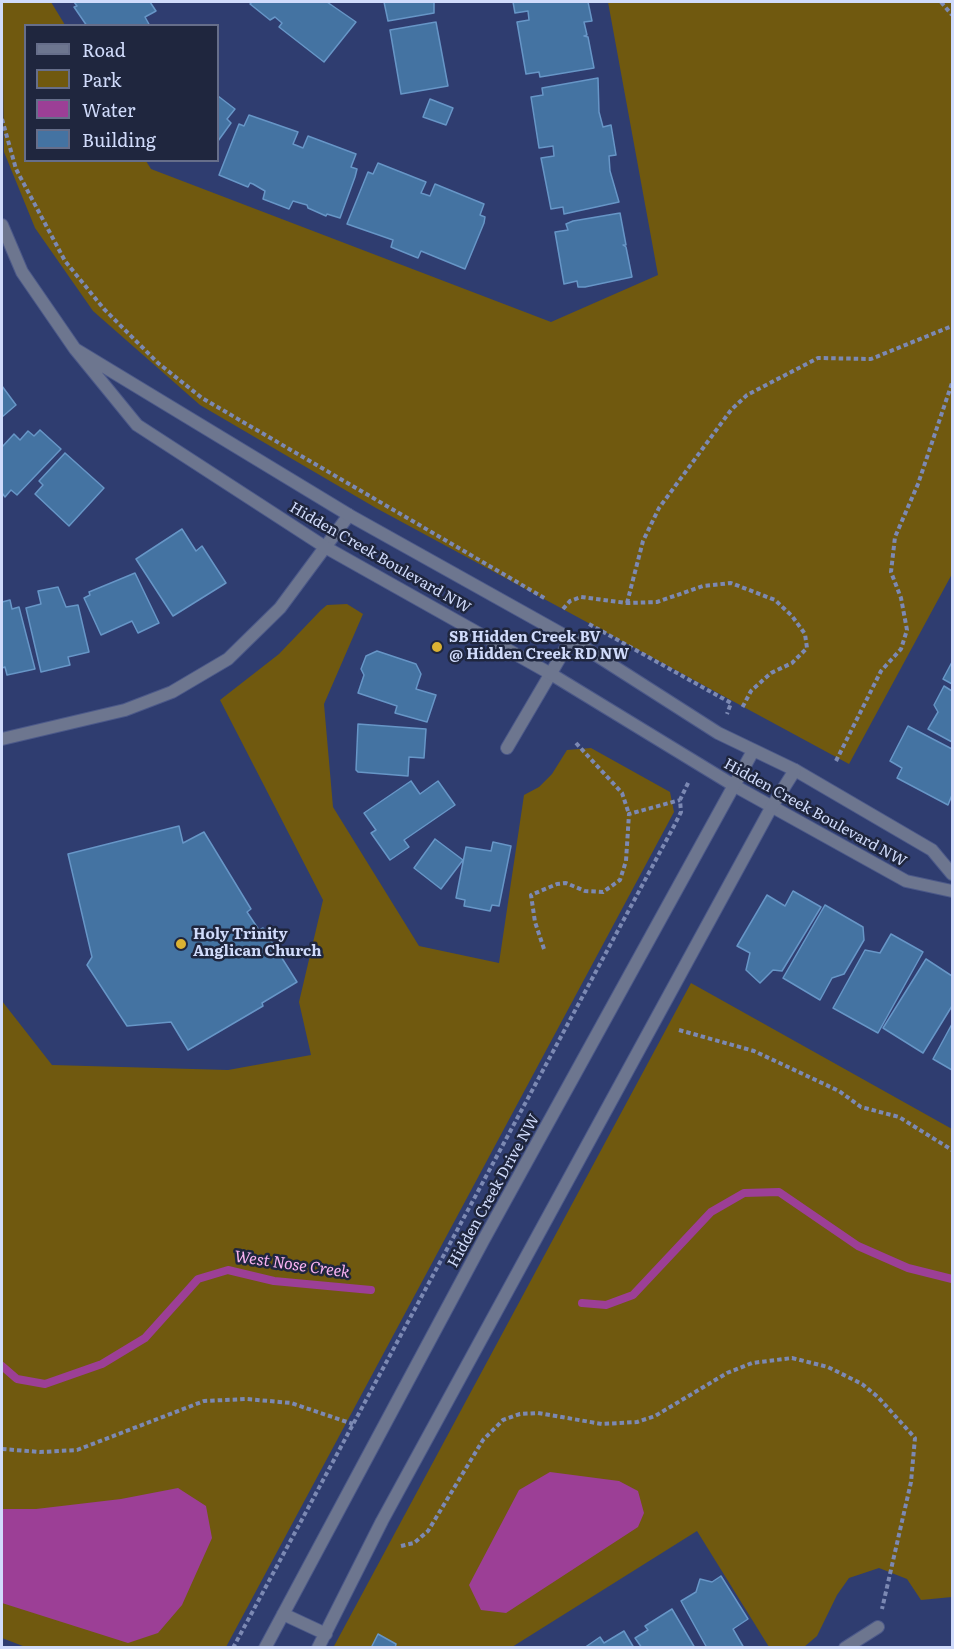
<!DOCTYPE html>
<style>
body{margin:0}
#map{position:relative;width:954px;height:1649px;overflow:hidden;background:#2f3d70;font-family:Literata,serif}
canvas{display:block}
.frame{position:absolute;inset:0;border:3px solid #d0dbfb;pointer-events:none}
.legend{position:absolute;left:24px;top:24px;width:195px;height:138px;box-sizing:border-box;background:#1f263e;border:2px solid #666e8a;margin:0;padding:8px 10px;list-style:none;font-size:18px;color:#d0dbfb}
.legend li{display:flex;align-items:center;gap:12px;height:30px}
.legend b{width:30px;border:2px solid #666e8a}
</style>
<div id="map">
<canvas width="954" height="1649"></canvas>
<div class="frame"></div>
<ul class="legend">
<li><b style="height:8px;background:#6d768f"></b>Road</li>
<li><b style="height:16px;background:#70590f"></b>Park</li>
<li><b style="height:16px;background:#9c3f96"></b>Water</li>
<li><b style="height:16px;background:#4473a2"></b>Building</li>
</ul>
</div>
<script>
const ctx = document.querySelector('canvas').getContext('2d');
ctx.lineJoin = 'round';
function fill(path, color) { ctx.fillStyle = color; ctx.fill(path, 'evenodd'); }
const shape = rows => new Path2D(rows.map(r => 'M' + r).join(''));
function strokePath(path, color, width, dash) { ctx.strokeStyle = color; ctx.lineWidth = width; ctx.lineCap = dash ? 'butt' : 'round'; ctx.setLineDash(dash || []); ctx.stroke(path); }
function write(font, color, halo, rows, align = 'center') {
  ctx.font = font + ' Literata,serif'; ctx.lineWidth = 5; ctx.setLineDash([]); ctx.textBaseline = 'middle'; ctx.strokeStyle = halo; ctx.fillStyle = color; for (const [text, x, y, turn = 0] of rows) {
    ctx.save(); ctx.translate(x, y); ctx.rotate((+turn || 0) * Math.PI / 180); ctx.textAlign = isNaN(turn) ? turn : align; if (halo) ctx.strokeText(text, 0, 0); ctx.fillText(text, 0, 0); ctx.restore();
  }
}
fill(shape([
 [2,2,51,2,65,25,26,26,26,160,146,161,151,169,551,322,658,275,608,2,952,2,952,574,849,764,376,508,200,405,93,311,35,228,4,152],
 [347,604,363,614,324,704,333,807,419,946,499,963,524,795,539,787,552,774,567,750,591,748,670,792,674,812,226,1647,28,1648,2,1638,2,1001,52,1065,228,1070,311,1055,299,1002,323,900,220,700,279,654,321,610,327,605],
 [691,983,952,1129,952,1597,921,1600,907,1579,879,1568,849,1578,837,1595,817,1636,804,1647,769,1647,697,1531,512,1647,333,1648]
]), '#70590f');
fill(shape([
 [550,1472,619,1481,638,1491,644,1513,638,1527,506,1613,481,1610,469,1585,519,1490],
 [178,1488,206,1506,212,1538,182,1605,158,1633,128,1643,2,1603,2,1509,36,1509,121,1499]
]), '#9c3f96');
strokePath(shape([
 [582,1303,606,1305,633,1295,711,1212,744,1193,779,1192,858,1246,908,1268,952,1279],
 [2,1366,17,1379,45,1384,102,1364,145,1338,198,1279,228,1270,274,1281,371,1290]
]), '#9c3f96', 8);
const building = shape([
 [74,2,150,2,156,11,145,17,150,26,87,26,74,7,77,6,74,2],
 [252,2,327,2,356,22,324,62,279,27,282,23,275,17,270,20,250,4,252,2],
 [384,2,434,2,434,13,388,21,384,2],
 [513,2,588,2,592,21,584,22,587,35,584,36,588,37,594,68,540,77,539,72,526,74,517,22,529,20,528,11,515,13,513,2],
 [436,22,448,86,401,94,390,30,436,22],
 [598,78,599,112,603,127,611,125,616,155,609,156,610,171,619,202,564,214,563,207,551,209,541,158,554,156,553,146,539,148,531,97,543,95,542,88,598,78],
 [218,96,235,109,227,119,231,123,218,141,218,96],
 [430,99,453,108,446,125,423,117,430,99],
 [249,115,298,132,293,144,303,148,308,136,356,154,351,167,357,169,355,177,340,218,327,214,326,216,308,208,307,205,293,201,289,209,263,199,265,191,253,184,250,183,248,187,219,175,239,124,244,126,249,115],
 [378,163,426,182,421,193,430,196,435,184,484,204,480,215,485,217,484,223,465,269,421,251,418,258,391,247,393,240,347,224,368,172,373,174,378,163],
 [620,213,626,245,623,245,626,247,632,277,585,287,578,287,577,281,564,284,555,232,568,230,566,224,573,221,620,213],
 [2,386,16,405,2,417,2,386],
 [40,430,61,449,17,495,11,490,5,497,2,493,2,447,14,434,20,440,28,431,34,436,40,430],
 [65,453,104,488,69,526,35,494,43,485,39,481,65,453],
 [182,529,196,551,202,546,226,583,173,616,136,559,182,529],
 [135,573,159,623,138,633,132,621,101,635,84,598,90,595,89,592,135,573],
 [58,587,66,607,78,605,89,652,68,657,70,665,41,672,26,608,41,604,38,591,58,587],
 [10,600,12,609,19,607,35,669,7,675,5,667,2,668,2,602,10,600],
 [377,651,416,664,421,674,416,689,436,695,427,722,395,713,397,706,358,693,364,675,361,669,366,656,377,651],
 [952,662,952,684,943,679,952,662],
 [944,686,952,691,952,742,928,729,938,712,934,705,944,686],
 [358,724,426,729,424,758,409,757,408,776,358,772,356,770,358,724],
 [908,726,952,749,952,795,948,805,897,778,902,768,890,761,908,726],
 [411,781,420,794,438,781,455,805,404,840,409,847,390,860,371,833,376,830,364,813,411,781],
 [179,826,183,843,204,832,251,909,247,912,259,930,263,928,297,982,262,1003,263,1006,188,1050,171,1022,127,1026,87,965,92,957,68,854,179,826],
 [435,839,463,860,441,889,414,868,435,839],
 [493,842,511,846,499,906,492,905,490,911,464,906,465,900,456,898,466,847,491,851,493,842],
 [793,891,821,907,782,971,773,970,760,983,746,970,750,953,737,946,767,895,785,906,793,891],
 [825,905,863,927,864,940,844,974,832,978,820,1000,783,978,825,905],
 [891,934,923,952,878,1033,833,1008,865,950,880,953,891,934],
 [926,959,952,976,952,1006,923,1053,883,1028,926,959],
 [952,1024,952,1070,933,1059,952,1024],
 [721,1576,748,1619,733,1629,744,1648,707,1648,681,1601,696,1592,700,1579,712,1582,721,1576],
 [672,1609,695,1648,642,1648,635,1638,648,1630,645,1626,672,1609],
 [624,1631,634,1648,584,1648,600,1637,604,1643,624,1631],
 [378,1634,396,1644,395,1648,371,1648,378,1634]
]);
fill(building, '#4473a2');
strokePath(building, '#6796c7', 1.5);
const minor = shape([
 [2,739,125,710,172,692,228,659,280,608,349,515],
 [507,748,571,639],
 [795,770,932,850,952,874],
 [733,785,906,881,952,891],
 [845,1648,878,1627]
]);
const tertiary = shape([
 [2,225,22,272,75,349,137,425,325,547,551,674,733,785],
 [75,349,349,515,571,639,718,733,795,770,771,808,382,1521,318,1648],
 [283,1614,326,1634],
 [265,1648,483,1241,753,751]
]);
strokePath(minor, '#4c5989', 14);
strokePath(tertiary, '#4c5989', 14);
strokePath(shape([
 [941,2,952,15],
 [2,119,16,169,65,261,104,309,158,363,202,398,546,599],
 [627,603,643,541,659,508,731,410,747,395,818,358,871,359,952,326],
 [563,609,570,601,581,597,627,603,657,602,703,586,731,583,775,600,792,616,805,634,807,648,792,663,771,673,751,691,742,708],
 [589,624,731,703,727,714],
 [576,743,622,793,629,814],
 [836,761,881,671,901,649,907,630,901,598,891,572,895,537,918,484,952,383],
 [544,949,535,922,531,895,557,884,566,883,585,891,603,892,620,880,626,861,629,814,680,800],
 [679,1030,754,1051,839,1091,861,1107,899,1117,952,1150],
 [2,1449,40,1452,77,1450,204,1401,247,1399,291,1403,353,1424],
 [401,1546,414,1543,428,1531,483,1440,503,1420,520,1414,538,1413,602,1424,637,1422,655,1416,727,1373,752,1363,792,1358,828,1367,862,1384,878,1397,915,1438,911,1482,882,1609],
 [233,1648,674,826,681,812,680,800,689,781]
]), '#7c89b3', 4, [4.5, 3]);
strokePath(minor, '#6d768f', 12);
strokePath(tertiary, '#6d768f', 12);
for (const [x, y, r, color] of [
 [437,647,6,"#dbb233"],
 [181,944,6,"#dbb233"]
]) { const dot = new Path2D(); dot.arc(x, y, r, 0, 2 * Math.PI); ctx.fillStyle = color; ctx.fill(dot); strokePath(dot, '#1f263e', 2); }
write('15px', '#d0dbfb', '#1f263e', [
 ["Hidden Creek Boulevard NW",380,558,30],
 ["Hidden Creek Boulevard NW",815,813,29],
 ["Hidden Creek Drive NW",494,1191,-61]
]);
write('bold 15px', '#d0dbfb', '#1f263e', [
 ["SB Hidden Creek BV",449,638],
 ["@ Hidden Creek RD NW",449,655],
 ["Holy Trinity",193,935],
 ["Anglican Church",193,952]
], 'left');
write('italic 16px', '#f9b2f2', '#1f263e', [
 ["West Nose Creek",292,1265,8]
]);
</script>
